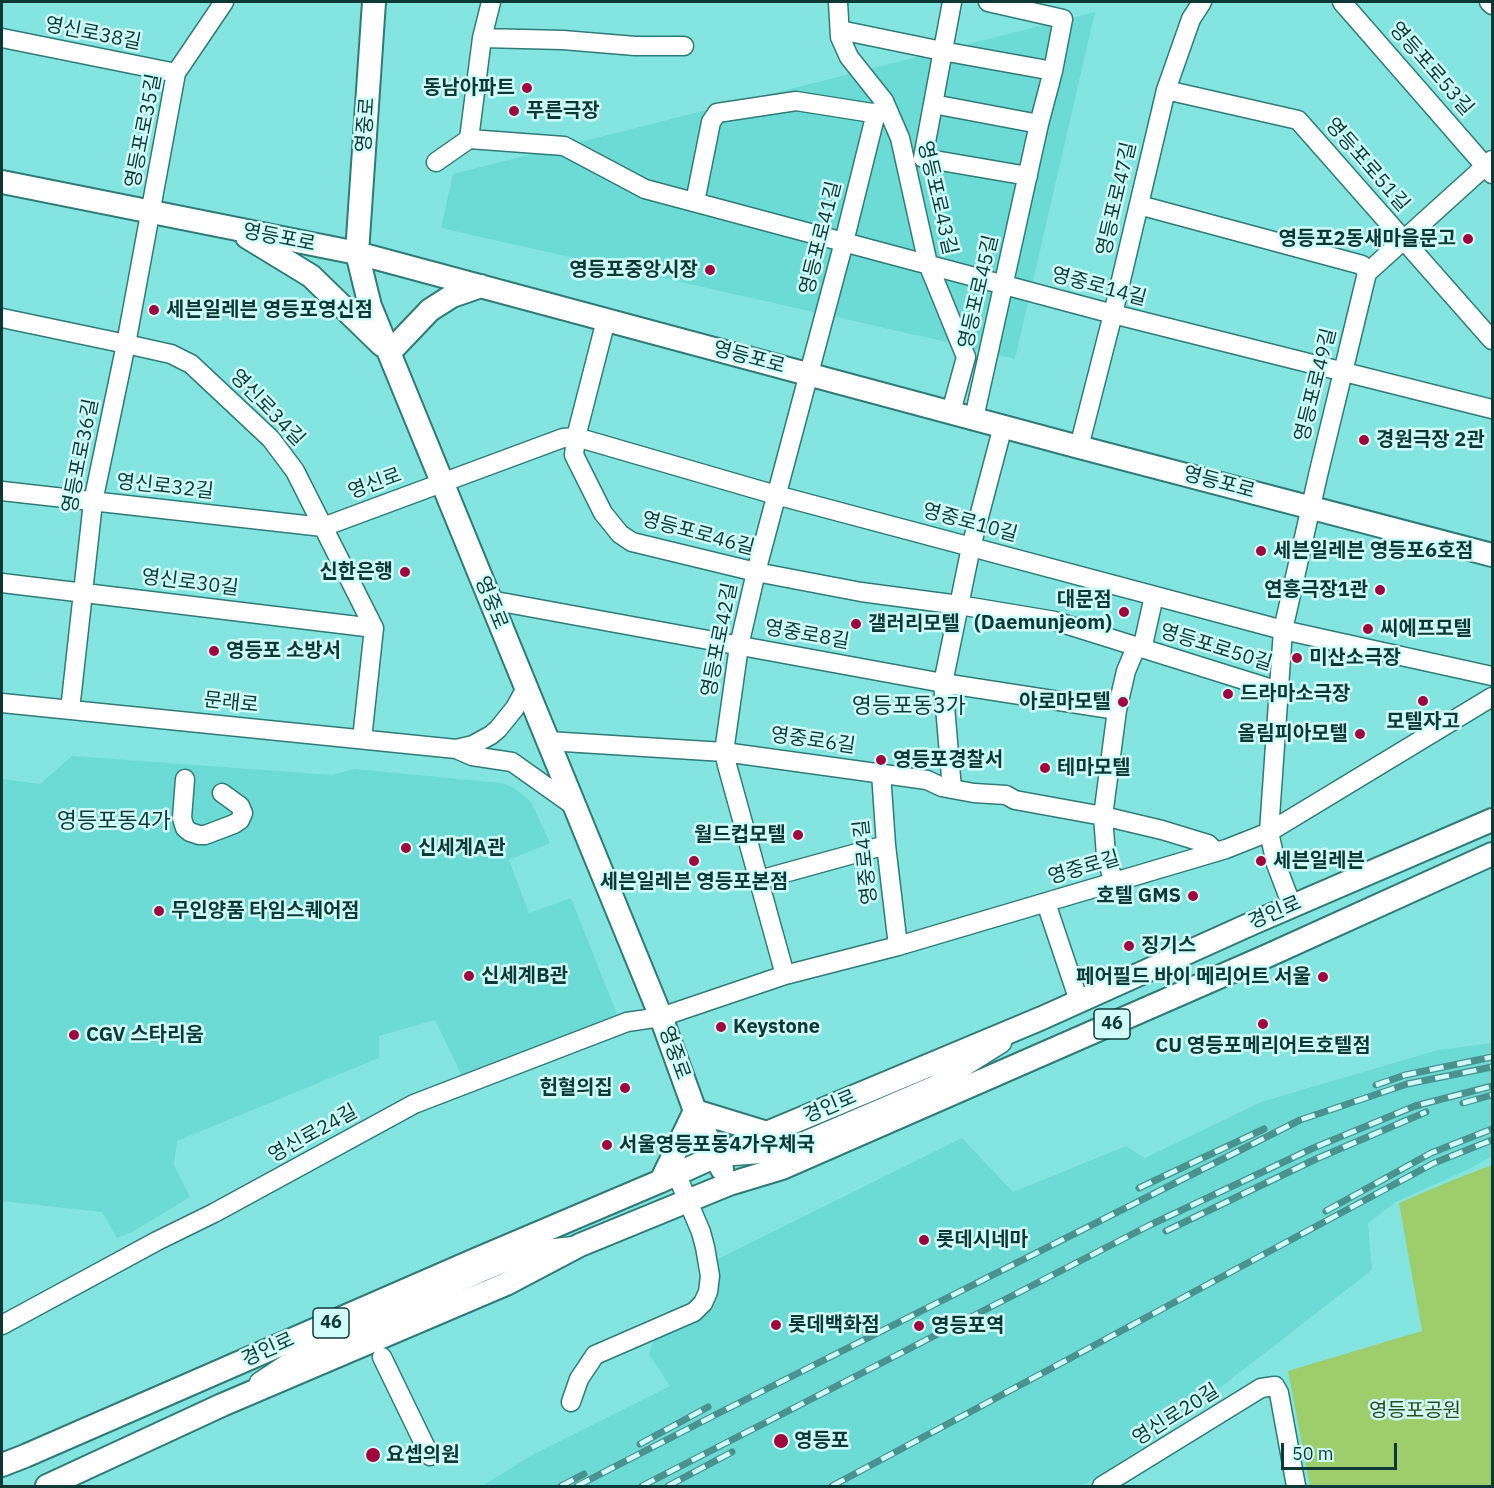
<!DOCTYPE html>
<meta charset="utf-8">
<style>
body{margin:0}
#map{position:relative;width:1494px;height:1488px;overflow:hidden;background:#84e5e0;font-family:"IBM Plex Sans",sans-serif}
canvas{display:block}
.frame{position:absolute;inset:0;border:3px solid #0c3836;pointer-events:none}
.scale{position:absolute;left:1281px;top:1443px;width:116px;height:27px;box-sizing:border-box;border:3px solid #0c3836;border-top:0;padding-left:8px;font-size:18px;line-height:21px;white-space:nowrap;color:#0c3836;-webkit-text-stroke:4px #d0fdfa;paint-order:stroke}
</style>
<div id="map">
<canvas width="1494" height="1488"></canvas>
<div class="frame"></div>
<div class="scale">50 m</div>
</div>
<script>
const ctx = document.querySelector('canvas').getContext('2d');
ctx.lineJoin = 'round';
function fill(path, color) { ctx.fillStyle = color; ctx.fill(path, 'evenodd'); }
const shape = rows => new Path2D(rows.map(r => 'M' + r).join(''));
function strokePath(path, color, width, dash) { ctx.strokeStyle = color; ctx.lineWidth = width; ctx.lineCap = dash ? 'butt' : 'round'; ctx.setLineDash(dash || []); ctx.stroke(path); }
function write(font, color, halo, rows, align = 'center') {
  ctx.font = font + ' "IBM Plex Sans","Noto Sans KR",sans-serif'; ctx.lineWidth = 5; ctx.setLineDash([]); ctx.textBaseline = 'middle'; ctx.strokeStyle = halo; ctx.fillStyle = color; for (const [text, x, y, turn = 0] of rows) {
    ctx.save(); ctx.translate(x, y); ctx.rotate((+turn || 0) * Math.PI / 180); ctx.textAlign = isNaN(turn) ? turn : align; if (halo) ctx.strokeText(text, 0, 0); ctx.fillText(text, 0, 0); ctx.restore();
  }
}
fill(shape([
 [1095,12,1015,359,951,343,441,228,453,174],
 [72,756,332,775,354,769,502,783,512,787,527,798,532,804,550,843,509,860,529,913,571,898,619,1019,463,1078,435,1020,379,1036,379,1058,177,1141,174,1165,190,1197,132,1232,117,1238,102,1212,2,1201,2,779,40,784],
 [1492,1043,1492,1156,1471,1168,1396,1202,1368,1223,1372,1270,1146,1445,1083,1486,482,1486,534,1454,670,1386,649,1354,654,1339,709,1308,718,1259,962,1138,1013,1192,1126,1146,1145,1158,1261,1102,1438,1050]
]), '#6cdbd5');
fill(shape([
 [1492,1165,1492,1486,1310,1486,1288,1371,1422,1331,1399,1203,1453,1180]
]), '#9dce6b');
const minor = shape([
 [838,2,840,37,849,57,884,101,900,138,928,264,966,357,951,412],
 [952,2,923,158,1028,176],
 [1342,2,1492,174],
 [1489,2,1492,5],
 [840,30,942,51,1053,71],
 [2,38,176,73],
 [482,38,563,40,635,46,684,46],
 [1166,90,1298,120,1492,340],
 [933,104,1039,124],
 [469,139,564,146,645,189,1113,314,1492,409],
 [436,162,469,139,482,38,491,2],
 [695,202,711,122,717,113,796,101,872,113,887,110],
 [1139,205,1362,265,1367,273],
 [2,318,126,344,171,354,191,364,271,439,295,471,374,628,362,739],
 [606,320,576,437,574,455,603,513,620,534,632,542,756,572,861,592,959,605,1055,621,1279,691],
 [974,418,1039,124,1053,71,1063,19,988,2],
 [1079,447,1113,314,1166,90,1191,19,1202,2],
 [2,491,323,527,563,438,576,437,776,495,1283,630,1492,676],
 [2,583,374,628],
 [490,600,943,683,1117,710],
 [2,703,456,749,472,756,512,762,574,806],
 [70,710,93,502,126,344,176,73,224,2],
 [548,741,724,752,927,780,942,787,952,789,974,793,1006,795,1015,800,1103,816,1162,830,1208,844,1216,852],
 [456,749,473,745,491,735,498,729,515,708,526,688],
 [881,773,886,845,898,946],
 [185,779,182,818,185,828,190,832,199,835,205,835,234,824,240,820,243,813,240,806,222,793],
 [952,789,943,683,971,547,1003,426],
 [759,880,886,845],
 [1114,883,1106,856,1103,816,1117,710,1126,671,1134,652,1143,645,1154,596],
 [1046,903,1079,1001],
 [1292,906,1276,864,1269,832,1283,630,1319,471,1367,273,1492,160],
 [785,975,727,765,724,752,739,646,756,572,844,242,876,113],
 [720,1157,776,1153,935,1085,1002,1043],
 [2,1325,157,1241,214,1213,414,1104,627,1022,661,1017,785,975,898,946,1226,849,1269,832,1492,697],
 [382,1357,430,1456],
 [259,1382,309,1349,422,1300,480,1273,536,1250,573,1246],
 [571,1402,579,1379,595,1355,694,1312,703,1303,708,1292,710,1276,705,1247,701,1232,676,1173],
 [1102,1486,1261,1388,1275,1386,1279,1393,1296,1486]
]);
const major = shape([
 [374,2,357,253,370,306,661,1017,695,1111,722,1169],
 [2,182,357,253,1079,447,1492,555],
 [247,237,311,276,382,345],
 [389,353,430,310,452,296,481,286],
 [695,1111,767,1133],
 [661,1181,695,1111],
 [2,1465,25,1456,475,1260,661,1181,767,1133,1042,1018,1253,923,1492,820],
 [47,1486,222,1405,506,1284,580,1245,729,1184,782,1168,1267,956,1492,854]
]);
strokePath(minor, '#2e7b77', 21);
strokePath(major, '#2e7b77', 26);
strokePath(minor, '#fff', 18);
strokePath(major, '#fff', 22);
const rail = shape([
 [1376,1085,1405,1075,1492,1057],
 [1463,1103,1492,1095],
 [1139,1188,1264,1129],
 [1326,1211,1431,1153,1492,1129],
 [1166,1231,1316,1159,1426,1112],
 [640,1444,708,1407],
 [561,1486,584,1474],
 [577,1486,713,1416,1300,1120,1407,1084,1492,1067],
 [642,1486,1150,1225,1311,1149,1415,1106,1492,1086],
 [668,1486,732,1452],
 [832,1486,1434,1163,1492,1140]
]);
strokePath(rail, '#4a928e', 7);
strokePath(rail, '#d0fdfa', 4.5, [14]);
for (const [x, y, r, color] of [
 [527,88,6,"#a2053e"],
 [514,111,6,"#a2053e"],
 [1468,239,6,"#a2053e"],
 [710,270,6,"#a2053e"],
 [154,310,6,"#a2053e"],
 [1364,440,6,"#a2053e"],
 [1261,551,6,"#a2053e"],
 [405,572,6,"#a2053e"],
 [1380,590,6,"#a2053e"],
 [1124,612,6,"#a2053e"],
 [856,624,6,"#a2053e"],
 [1368,629,6,"#a2053e"],
 [214,651,6,"#a2053e"],
 [1297,658,6,"#a2053e"],
 [1228,694,6,"#a2053e"],
 [1423,701,6,"#a2053e"],
 [1123,702,6,"#a2053e"],
 [1360,734,6,"#a2053e"],
 [881,760,6,"#a2053e"],
 [1045,768,6,"#a2053e"],
 [798,835,6,"#a2053e"],
 [406,848,6,"#a2053e"],
 [694,861,6,"#a2053e"],
 [1261,861,6,"#a2053e"],
 [1193,896,6,"#a2053e"],
 [159,911,6,"#a2053e"],
 [1129,946,6,"#a2053e"],
 [469,976,6,"#a2053e"],
 [1323,977,6,"#a2053e"],
 [1263,1024,6,"#a2053e"],
 [721,1027,6,"#a2053e"],
 [74,1035,6,"#a2053e"],
 [625,1088,6,"#a2053e"],
 [607,1145,6,"#a2053e"],
 [924,1240,6,"#a2053e"],
 [776,1325,6,"#a2053e"],
 [919,1326,6,"#a2053e"],
 [781,1441,8,"#a2053e"],
 [373,1455,8,"#a2053e"]
]) { const dot = new Path2D(); dot.arc(x, y, r, 0, 2 * Math.PI); ctx.fillStyle = color; ctx.fill(dot); strokePath(dot, '#d0fdfa', 2); }
for (const [x, y, w] of [
 [1112,1024,36],
 [331,1323,36]
]) { const box = new Path2D(); box.roundRect(x - w / 2, y - 15, w, 30, 4.5); ctx.fillStyle = '#d0fdfa'; ctx.fill(box); strokePath(box, '#0c3836', 1.5); }
write('bold 18px', '#0c3836', null, [
 ["46",1112,1024],
 ["46",331,1323]
]);
write('20px', '#0c3836', '#d0fdfa', [
 ["영신로38길",93,34,11],
 ["영등포로53길",1431,69,49],
 ["영중로",366,125,-86],
 ["영등포로35길",144,131,-79],
 ["영등포로51길",1367,165,49],
 ["영등포로43길",937,198,77],
 ["영등포로47길",1117,199,-77],
 ["영등포로",279,238,11],
 ["영등포로41길",821,238,-76],
 ["영중로14길",1099,287,15],
 ["영등포로45길",979,292,-77],
 ["영등포로",749,358,15],
 ["영등포로49길",1316,385,-76],
 ["영신로34길",267,408,46],
 ["영등포로36길",81,456,-79],
 ["영등포로",1219,483,15],
 ["영신로",375,484,-20],
 ["영신로32길",165,487,6],
 ["영중로10길",970,523,15],
 ["영등포로46길",698,534,15],
 ["영신로30길",190,583,7],
 ["영중로",491,603,68],
 ["영중로8길",807,635,10],
 ["영등포로42길",720,640,-79],
 ["영등포로50길",1216,648,17],
 ["문래로",231,703,6],
 ["영중로6길",813,741,8],
 ["영중로4길",866,862,-96],
 ["영중로길",1084,868,-16],
 ["경인로",1275,913,-23],
 ["영중로",674,1053,70],
 ["경인로",830,1107,-23],
 ["영신로24길",313,1134,-29],
 ["경인로",268,1350,-24],
 ["영신로20길",1176,1415,-32]
]);
write('bold 20px', '#0c3836', '#d0fdfa', [
 ["동남아파트",515,88,"right"],
 ["푸른극장",526,111],
 ["영등포2동새마을문고",1456,239,"right"],
 ["영등포중앙시장",698,270,"right"],
 ["세븐일레븐 영등포영신점",166,310],
 ["경원극장 2관",1376,440],
 ["세븐일레븐 영등포6호점",1273,551],
 ["신한은행",393,572,"right"],
 ["연흥극장1관",1368,590,"right"],
 ["대문점",1112,600,"right"],
 ["(Daemunjeom)",1112,623,"right"],
 ["갤러리모텔",868,624],
 ["씨에프모텔",1380,629],
 ["영등포 소방서",226,651],
 ["미산소극장",1309,658],
 ["드라마소극장",1240,694],
 ["아로마모텔",1111,702,"right"],
 ["모텔자고",1423,722,"center"],
 ["올림피아모텔",1348,734,"right"],
 ["영등포경찰서",893,760],
 ["테마모텔",1057,768],
 ["월드컵모텔",786,835,"right"],
 ["신세계A관",418,848],
 ["세븐일레븐",1273,861],
 ["세븐일레븐 영등포본점",694,882,"center"],
 ["호텔 GMS",1181,896,"right"],
 ["무인양품 타임스퀘어점",171,911],
 ["징기스",1141,946],
 ["신세계B관",481,976],
 ["페어필드 바이 메리어트 서울",1311,977,"right"],
 ["Keystone",733,1027],
 ["CGV 스타리움",86,1035],
 ["CU 영등포메리어트호텔점",1263,1046,"center"],
 ["헌혈의집",613,1088,"right"],
 ["서울영등포동4가우체국",619,1145],
 ["롯데시네마",936,1240],
 ["롯데백화점",788,1325],
 ["영등포역",931,1326],
 ["영등포",794,1441],
 ["요셉의원",386,1455]
], 'left');
write('20px', '#31471a', '#d0fdfa', [
 ["영등포공원",1415,1411]
]);
write('22px', '#0c3836', '#d0fdfa', [
 ["영등포동3가",909,707],
 ["영등포동4가",114,822]
]);
</script>
